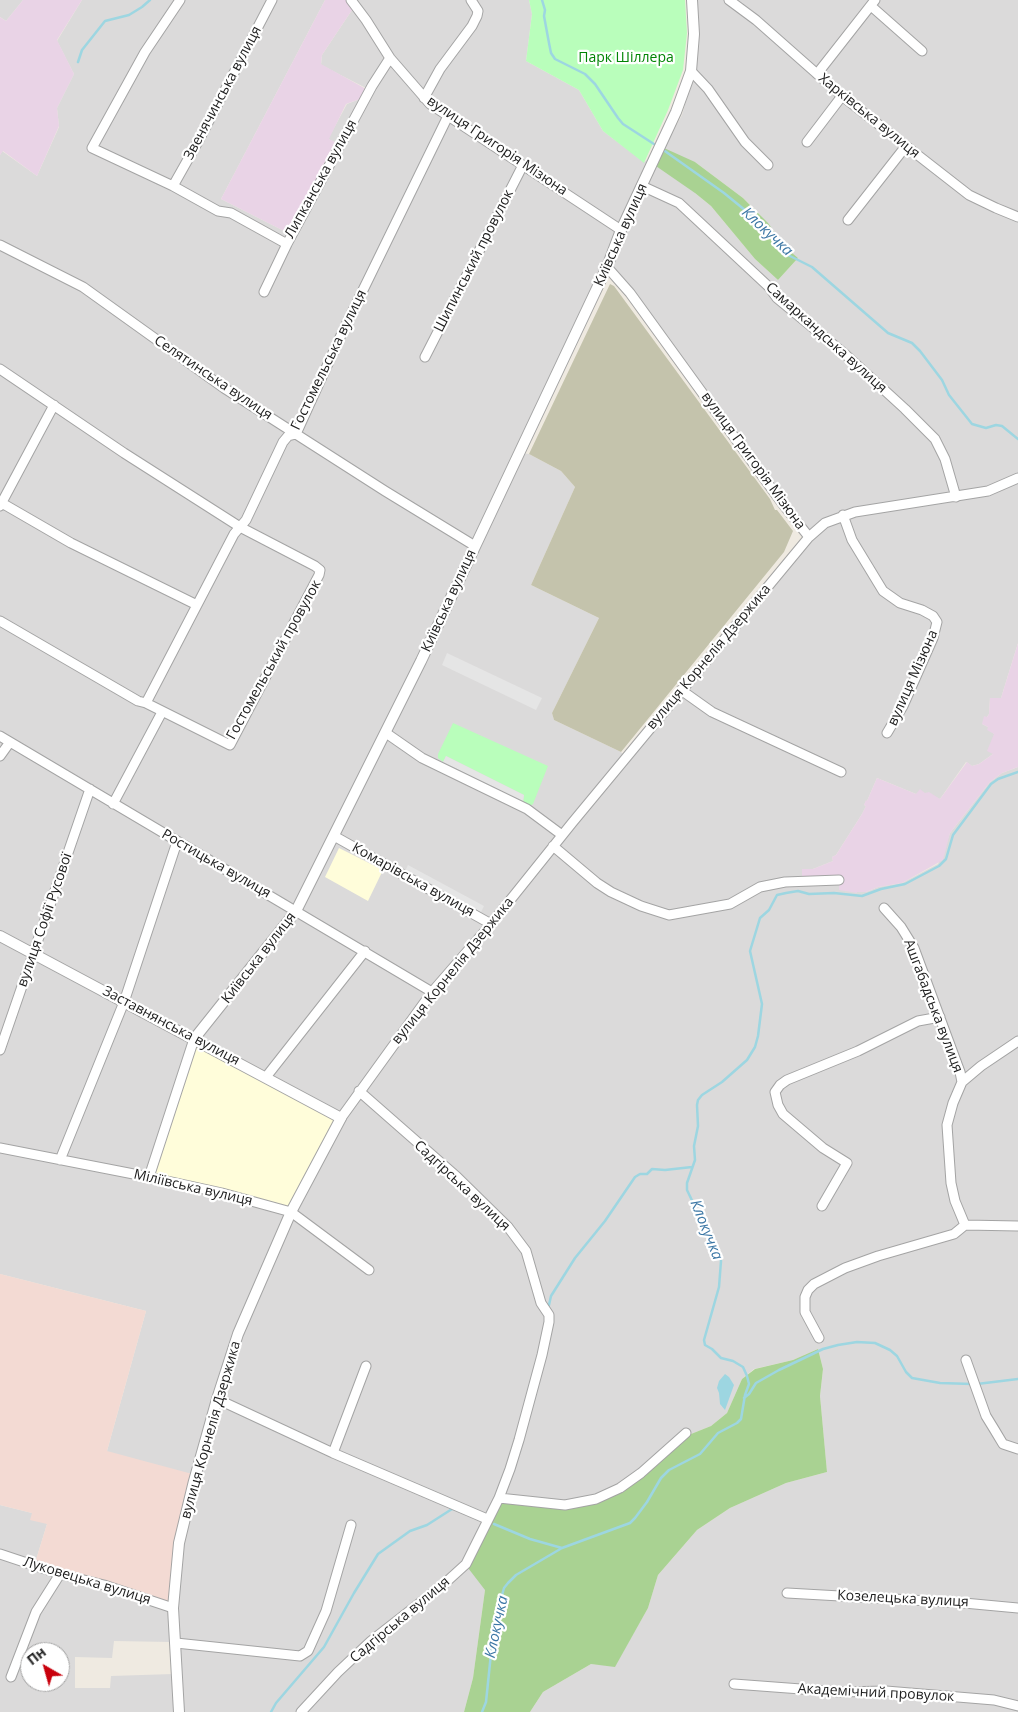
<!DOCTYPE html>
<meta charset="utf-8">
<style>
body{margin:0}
#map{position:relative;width:1018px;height:1712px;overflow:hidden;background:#efeae1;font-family:"Open Sans",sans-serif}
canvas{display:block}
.north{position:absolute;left:20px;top:1642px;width:50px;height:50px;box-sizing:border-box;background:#fff;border:1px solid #a5a5a5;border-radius:50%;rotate:322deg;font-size:14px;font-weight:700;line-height:20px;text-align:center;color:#1d1d1d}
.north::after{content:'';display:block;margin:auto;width:18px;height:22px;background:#c9000c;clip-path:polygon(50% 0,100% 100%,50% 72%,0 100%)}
</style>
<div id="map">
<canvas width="1018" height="1712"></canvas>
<div class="north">Пн</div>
</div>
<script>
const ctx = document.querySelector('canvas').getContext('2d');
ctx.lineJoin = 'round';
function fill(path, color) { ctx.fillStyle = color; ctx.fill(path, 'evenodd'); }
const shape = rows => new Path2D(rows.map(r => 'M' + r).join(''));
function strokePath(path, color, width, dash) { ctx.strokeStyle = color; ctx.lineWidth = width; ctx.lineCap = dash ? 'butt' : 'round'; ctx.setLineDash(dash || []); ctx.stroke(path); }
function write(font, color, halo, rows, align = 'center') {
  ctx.font = font + ' "Open Sans",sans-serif'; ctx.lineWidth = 4.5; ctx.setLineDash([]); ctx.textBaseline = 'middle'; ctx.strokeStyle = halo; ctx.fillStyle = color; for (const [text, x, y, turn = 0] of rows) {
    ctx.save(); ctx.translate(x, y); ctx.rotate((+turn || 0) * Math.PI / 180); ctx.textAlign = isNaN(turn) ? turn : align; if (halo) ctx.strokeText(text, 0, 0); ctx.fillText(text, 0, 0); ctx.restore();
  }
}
fill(shape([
 [0,0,23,0,6,21,0,17],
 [82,0,325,0,221,199,288,233,335,142,328,139,347,104,360,99,366,88,321,65,322,55,352,10,346,0,529,0,532,14,526,61,579,90,603,131,644,162,664,148,682,115,694,74,697,0,1018,0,1018,643,1001,698,990,698,989,714,982,724,988,727,994,734,993,754,979,764,972,766,966,762,940,799,925,793,916,794,877,778,867,801,866,801,864,805,866,806,862,814,836,855,832,857,833,861,813,869,802,869,802,877,813,877,839,880,839,889,866,892,878,887,902,883,938,864,950,833,990,782,1002,773,1018,767,1018,1712,530,1712,543,1692,591,1664,615,1666,648,1608,658,1575,697,1530,730,1508,786,1483,827,1472,820,1396,823,1369,818,1349,793,1360,754,1369,742,1379,727,1413,711,1426,691,1434,687,1431,641,1473,485,1590,473,1678,464,1712,0,1712,0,1505,32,1513,47,1524,35,1563,107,1451,146,1311,0,1274,0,155,2,151,37,176,59,127,57,108,74,74,57,41],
 [695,162,743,198,757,211,785,247,798,258,778,280,755,259,711,206,695,193],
 [607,267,808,536,626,758,621,752,554,720,552,713,599,618,531,585,575,487,561,471,529,454,520,453],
 [114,1641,171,1642,173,1674,111,1676,110,1688,75,1688,75,1657,112,1658],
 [30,1652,60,1652,60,1682,30,1682]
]), '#dbdada');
fill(shape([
 [23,0,82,0,57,40,74,74,57,108,59,126,37,176,3,151,0,155,0,17,6,21],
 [325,0,346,0,352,10,322,55,321,64,366,89,360,99,346,104,329,139,335,142,288,233,221,199],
 [1018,643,1018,767,1002,773,990,782,950,833,943,860,902,883,878,887,866,892,857,892,857,893,839,890,839,880,813,877,802,877,802,869,813,869,833,861,832,857,836,855,862,814,866,806,864,805,866,800,867,801,877,778,916,794,920,789,925,793,929,792,940,799,967,762,972,766,979,764,993,754,987,751,994,734,987,730,988,727,982,724,984,716,987,717,989,714,990,698,1001,698]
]), '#e9d3e6');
fill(shape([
 [339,848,383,870,368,901,325,877],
 [195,1040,340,1118,291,1211,150,1177]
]), '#fffdda');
fill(shape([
 [0,1274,146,1311,107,1451,196,1475,170,1605,35,1563,47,1524,30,1520,32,1513,0,1505]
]), '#f3dad3');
fill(shape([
 [610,284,614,286,770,499,775,510,777,510,793,531,784,552,621,752,554,720,552,713,599,618,531,585,575,487,561,471,529,454]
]), '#c4c3ac');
fill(shape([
 [664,148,695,162,743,198,768,223,785,247,798,258,778,280,755,259,711,206,695,193,653,164],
 [818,1349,823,1369,820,1396,827,1472,786,1483,730,1508,697,1530,658,1575,648,1608,615,1667,591,1664,543,1692,530,1712,464,1712,473,1678,485,1590,465,1564,498,1497,565,1504,620,1487,686,1431,691,1434,711,1426,727,1413,742,1379,755,1369,793,1360]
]), '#a9d292');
fill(shape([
 [529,0,685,0,687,33,683,70,668,110,644,163,603,131,579,90,526,61,532,14],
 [453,723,548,766,533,804,530,806,523,802,524,795,446,756,443,762,438,758,438,754]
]), '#b9febb');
fill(shape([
 [447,653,542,698,536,710,442,665],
 [446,756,524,795,523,802,443,762],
 [408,865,484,906,481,912,405,871]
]), '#e5e5e5');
fill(shape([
 [725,1374,729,1377,734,1385,725,1410,720,1404,719,1393,717,1388,719,1381]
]), '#9dd6e1');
strokePath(shape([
 [542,0,545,10,544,16,549,43,551,53,555,59,585,74,595,84,618,118,623,124,657,146],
 [78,62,82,50,105,21,129,15,142,7,150,0],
 [662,149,724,193,762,224,778,247,788,255,812,267,888,333,912,343,920,351,942,380,949,395,972,424,986,428,996,425,1002,426,1018,439],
 [549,1305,551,1296,575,1258,605,1221,635,1177,640,1174,647,1174,652,1169,665,1170,692,1167],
 [977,1384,1018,1379],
 [744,1398,749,1394,756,1383,779,1370,823,1349,838,1345,857,1342,875,1343,890,1350,897,1356,906,1372,912,1378,940,1383,972,1384],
 [494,1524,530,1539,562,1548],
 [271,1712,276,1703,324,1647,354,1593,378,1554,410,1531,427,1525,452,1509,454,1509],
 [482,1712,486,1702,493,1634,499,1606,504,1588,508,1583,516,1575,562,1548,630,1523,635,1518,647,1502,661,1478,669,1470,700,1454,718,1433,737,1423,741,1419,745,1395,749,1384,747,1376,743,1367,733,1361,721,1358,712,1349,705,1345,704,1340,719,1287,721,1261,719,1253,702,1228,698,1213,687,1190,687,1183,695,1160,694,1146,698,1126,697,1105,698,1100,702,1095,722,1082,747,1060,755,1047,758,1036,762,1004,750,951,760,918,769,910,777,895,786,893,798,891,809,894,834,893,862,896,881,889,905,884,939,866,946,859,953,835,991,784,998,779,1018,772]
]), '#9dd6e1', 2.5);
const minor = shape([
 [180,0,145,52,92,148,173,186,218,211,231,213,287,244,372,86,390,58],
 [351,0,366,20,390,58,430,104,621,230],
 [729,0,756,20,842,96,969,195,996,208,1018,217],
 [871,6,922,51],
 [691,71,708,89,745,142,768,165],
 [817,74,875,0],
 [424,98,440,69,472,26,477,16,478,11,471,0],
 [807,142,842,96],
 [173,186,200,138,272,0],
 [642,186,679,203,769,287,777,298,846,355,905,409,935,439,945,459,956,497],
 [848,220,906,146],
 [0,245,83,287,224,388,385,491,475,546],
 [607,267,630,293,782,503,809,537],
 [264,292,287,244],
 [425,357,523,165],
 [0,369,124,453,240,527,315,566,320,570,319,575,230,745,146,703,138,701,0,621],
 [0,502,71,543,197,605],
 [0,506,54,405],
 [843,515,852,540,883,591,900,603,922,610,933,616,937,622,933,638,903,706,887,733],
 [681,690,712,712,841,772],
 [146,703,234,534,246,520,283,442,288,436,296,434,342,333,448,116],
 [386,733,422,758,527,809,562,835],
 [0,736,432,992],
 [0,756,10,742],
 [113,804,162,712],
 [334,836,491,924],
 [553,846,597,883,611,892,641,906,669,915,730,904,760,887,785,882,839,880],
 [884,908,901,927,914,948,960,1072,962,1082],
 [0,1050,90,789],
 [266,1077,365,951],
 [341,1118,432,992,491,924,572,823,809,537,825,523,855,512,988,491,1018,478],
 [0,1148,149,1177,222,1193,291,1212,369,1270],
 [60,1160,124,1002,177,842],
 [149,1177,194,1039],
 [822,1206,847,1163,823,1148,783,1114,778,1105,775,1092,780,1085,787,1080,858,1051,918,1021,940,1017],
 [965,1225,955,1201,951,1183,947,1125,953,1103,962,1082,981,1066,1018,1041],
 [819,1338,805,1312,805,1297,808,1290,814,1284,845,1268,878,1256,954,1234,965,1225,1018,1226],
 [966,1360,986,1416,994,1429,1003,1444,1018,1449],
 [217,1399,333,1453,366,1366],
 [333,1453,487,1519],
 [499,1498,565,1505,596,1499,620,1488,641,1473,686,1433],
 [0,1554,60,1574,104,1585,173,1608],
 [787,1593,964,1603,1018,1608],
 [176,1643,300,1656,308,1651,326,1611,351,1525],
 [11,1677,36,1612,60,1574],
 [734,1684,841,1692,886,1691,994,1700,1018,1706],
 [301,1712,338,1672,371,1641,444,1584,466,1564,499,1498,510,1469,519,1440,542,1355,549,1322,549,1315,541,1303,526,1251,508,1227,457,1177,359,1091]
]);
const tertiary = shape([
 [0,936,341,1118,291,1212,238,1334,217,1399,194,1481,179,1543,173,1608,179,1712],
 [194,1039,296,911,421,661,607,267,621,230,676,112,691,71,694,34,692,0]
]);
strokePath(minor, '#a4a4a4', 11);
strokePath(tertiary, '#a4a4a4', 12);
strokePath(minor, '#fff', 9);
strokePath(tertiary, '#fff', 10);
write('14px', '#018404', '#fff', [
 ["Парк Шіллера",626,58]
]);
write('14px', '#1d1d1d', '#fff', [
 ["Звенячинська вулиця",223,93,-62],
 ["Харківська вулиця",869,116,39],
 ["вулиця Григорія Мізюна",497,146,34],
 ["Липканська вулиця",321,179,-61],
 ["Київська вулиця",621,235,-66],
 ["Шипинський провулок",474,261,-63],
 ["Самаркандська вулиця",826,338,42],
 ["Гостомельська вулиця",329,360,-64],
 ["Селятинська вулиця",213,378,34],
 ["вулиця Григорія Мізюна",753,461,54],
 ["Київська вулиця",449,601,-65],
 ["вулиця Корнелія Дзержика",709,657,-50],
 ["Гостомельський провулок",274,660,-61],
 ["вулиця Мізюна",913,678,-66],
 ["Ростицька вулиця",216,864,30],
 ["Комарівська вулиця",413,880,29],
 ["вулиця Софії Русової",45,920,-71],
 ["Київська вулиця",259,958,-52],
 ["вулиця Корнелія Дзержика",453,971,-51],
 ["Ашгабадська вулиця",933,1006,69],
 ["Заставнянська вулиця",171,1026,28],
 ["Садгірська вулиця",462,1186,43],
 ["Міліївська вулиця",193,1188,13],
 ["вулиця Корнелія Дзержика",211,1430,-74],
 ["Луковецька вулиця",87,1581,17],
 ["Козелецька вулиця",903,1599,3],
 ["Садгірська вулиця",400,1620,-40],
 ["Академічний провулок",876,1693,3]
]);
write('italic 15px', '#3c77a5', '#fff', [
 ["Клокучка",767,232,43],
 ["Клокучка",706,1230,68],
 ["Клокучка",497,1627,-78]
]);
</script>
